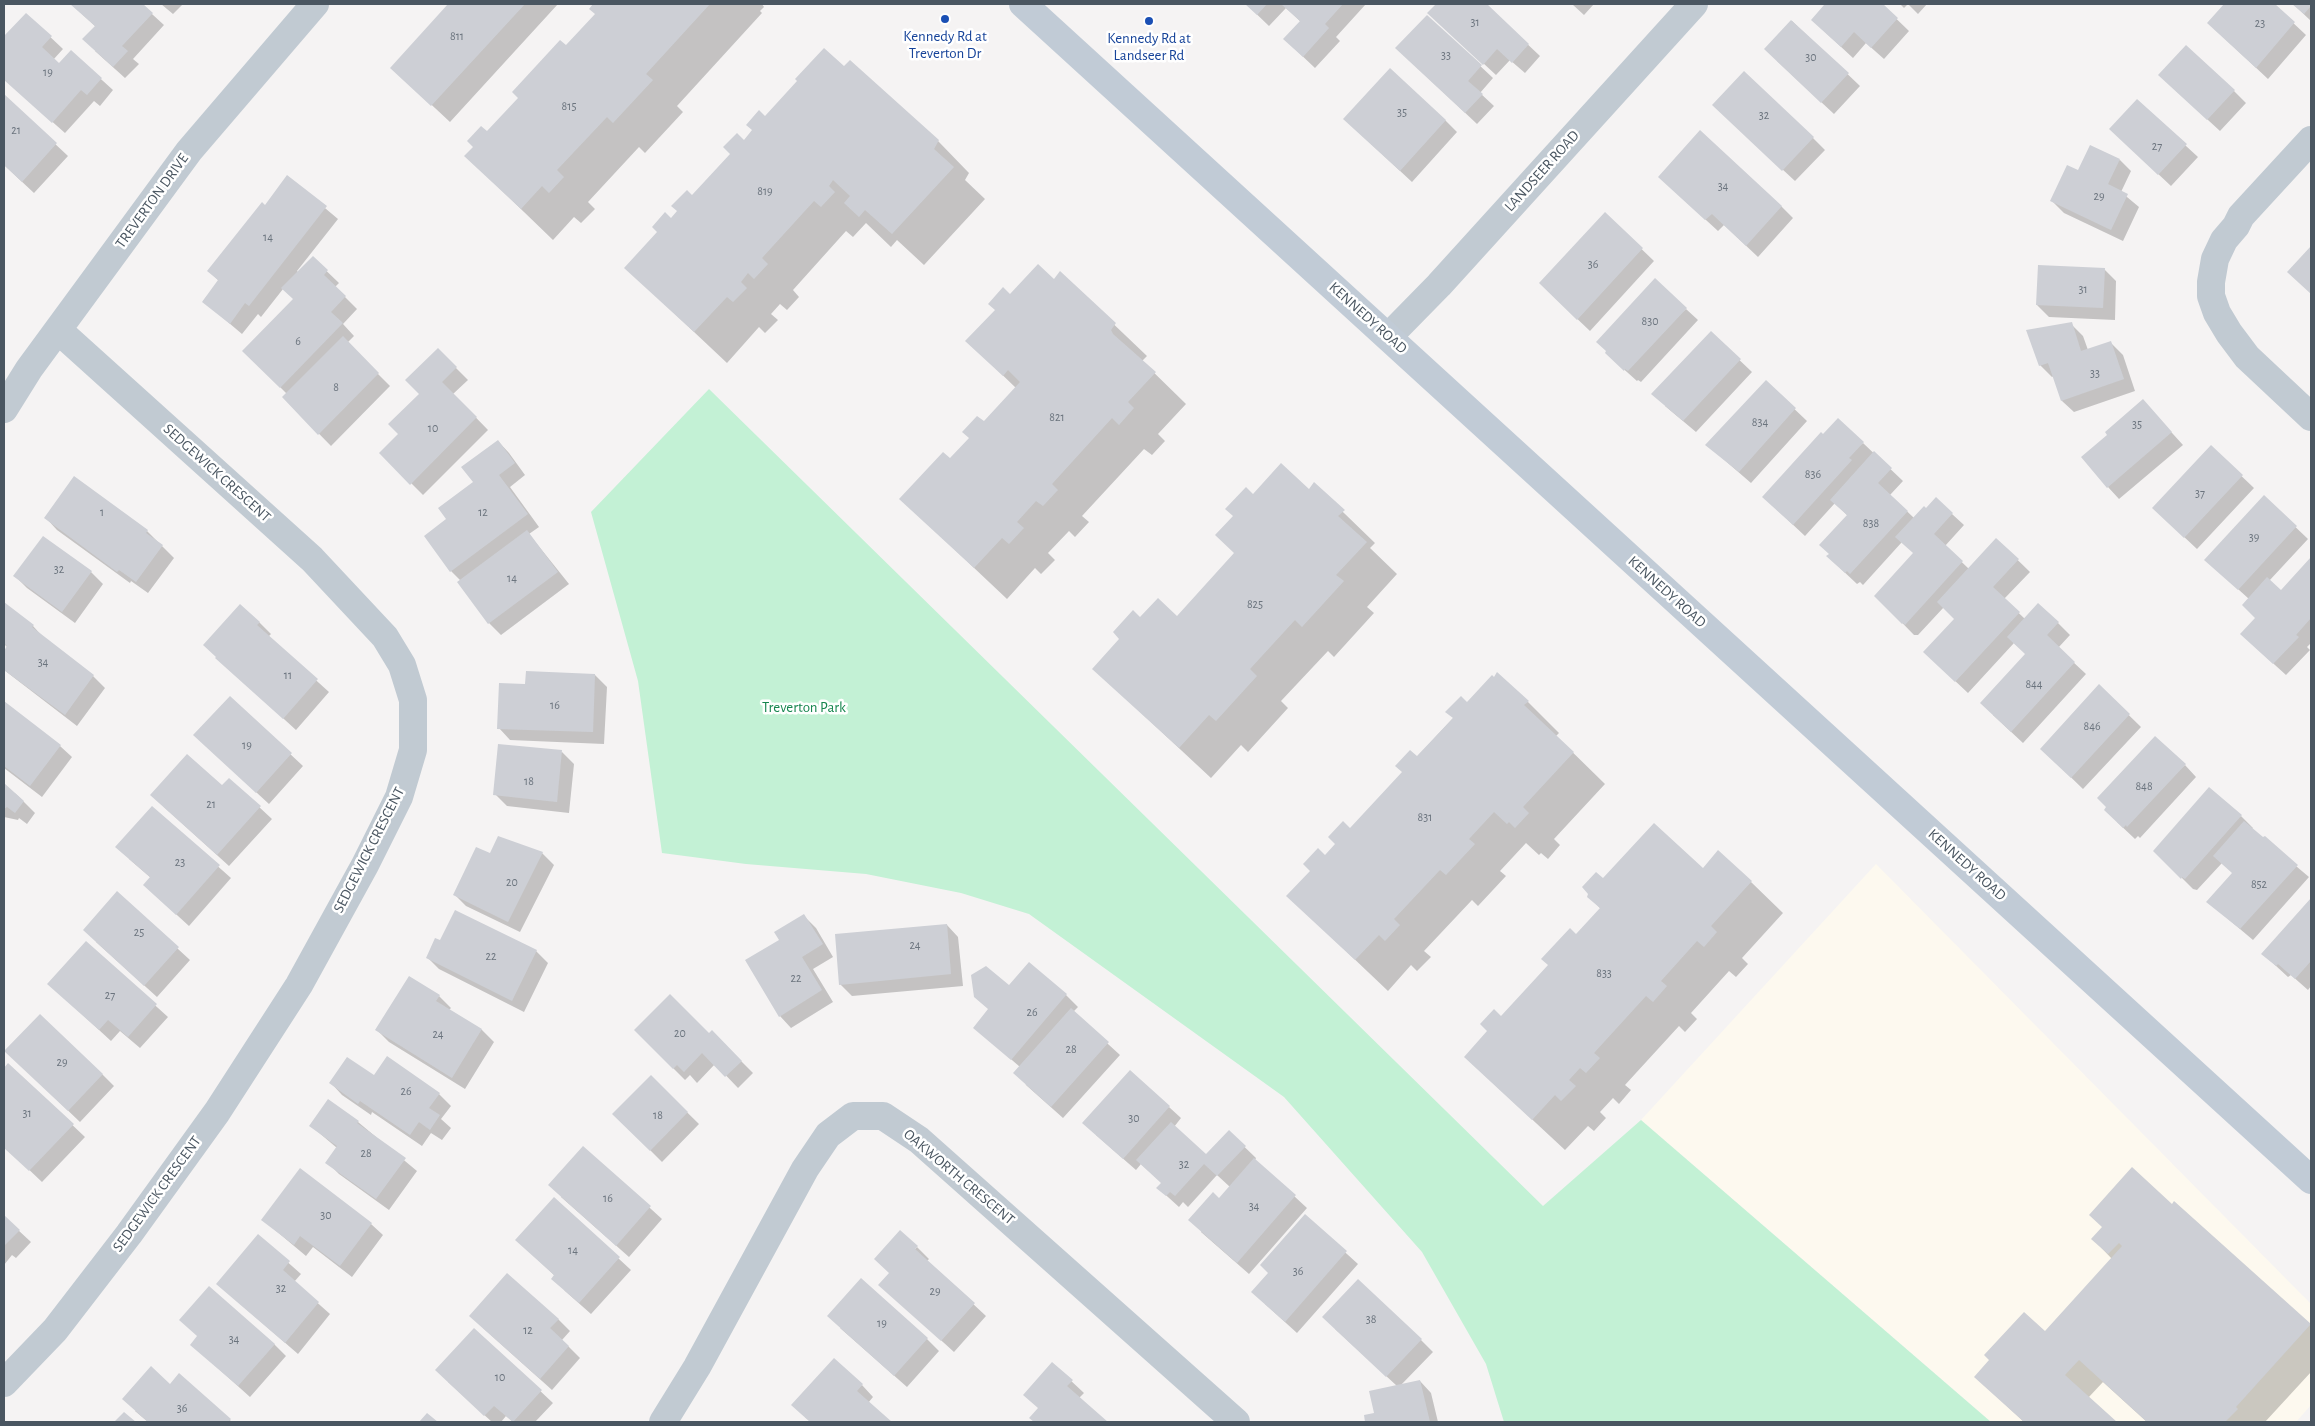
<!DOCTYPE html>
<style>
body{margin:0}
#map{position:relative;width:2315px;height:1426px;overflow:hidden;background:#f5f3f3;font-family:"Alegreya Sans",sans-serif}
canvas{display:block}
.frame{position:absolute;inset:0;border:5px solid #4a5661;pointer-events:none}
</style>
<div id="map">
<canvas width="2315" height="1426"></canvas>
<div class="frame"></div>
</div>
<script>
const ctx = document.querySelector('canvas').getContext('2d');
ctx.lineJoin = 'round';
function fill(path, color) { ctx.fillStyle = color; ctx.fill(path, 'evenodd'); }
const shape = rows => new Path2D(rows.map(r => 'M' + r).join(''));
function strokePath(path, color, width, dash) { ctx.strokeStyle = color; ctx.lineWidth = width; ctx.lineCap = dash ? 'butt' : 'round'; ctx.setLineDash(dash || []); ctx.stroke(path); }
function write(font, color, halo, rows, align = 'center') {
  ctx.font = font + ' "Alegreya Sans",sans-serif'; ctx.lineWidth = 5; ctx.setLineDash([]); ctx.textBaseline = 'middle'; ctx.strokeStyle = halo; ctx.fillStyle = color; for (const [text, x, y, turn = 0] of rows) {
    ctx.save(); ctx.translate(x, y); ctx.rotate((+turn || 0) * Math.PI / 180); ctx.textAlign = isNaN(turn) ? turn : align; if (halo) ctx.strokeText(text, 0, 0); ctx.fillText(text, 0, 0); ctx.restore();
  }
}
fill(shape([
 [1876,864,2311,1304,2311,1405,2296,1422,1991,1422,1641,1120]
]), '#fdf9ef');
fill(shape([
 [709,389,1543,1206,1641,1120,1991,1422,1504,1422,1486,1364,1422,1252,1284,1097,1029,914,961,893,866,874,746,864,662,853,638,681,591,512]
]), '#c3f1d5');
fill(shape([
 [71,4,141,4,164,25,133,59,139,64,125,78,95,51,96,27],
 [161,4,183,4,173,14],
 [450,4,558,4,450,122,392,68],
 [595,4,762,4,764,7,760,11,762,13,677,106,683,112,645,153,639,147,588,202,595,209,581,223,574,217,553,240,466,156,596,14,591,9],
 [1246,4,1366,4,1336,37,1340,41,1315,68,1297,51,1301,22,1286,8,1269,26],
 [1438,4,1485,4,1540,56,1525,73,1510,60,1496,75,1429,13],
 [1572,4,1594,4,1584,15],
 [1824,4,1881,4,1909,31,1884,59,1866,43,1853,58,1825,32],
 [1900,4,1927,4,1918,14,1908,4,1904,8],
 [2226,4,2273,4,2306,35,2268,79,2208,23],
 [2293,4,2311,4,2311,21],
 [27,15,63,49,53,60,59,65,71,52,113,90,100,106,94,101,65,133,4,79,4,39],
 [1427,16,1493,78,1480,93,1494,106,1477,124,1409,60],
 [1792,21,1860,86,1834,114,1777,61],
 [844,68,938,141,969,173,965,180,985,199,924,265,897,240,891,247,866,223,853,237,846,231,793,290,799,297,787,310,780,304,771,314,778,320,765,333,759,327,727,363,626,268,765,118],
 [2172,87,2234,91,2246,103,2220,131],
 [4,96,68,156,34,193,4,165],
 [2137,101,2198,157,2171,186,2123,141],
 [1726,117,1813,138,1825,150,1795,181],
 [1445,120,1457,132,1412,182,1357,131],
 [2120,160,2131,171,2121,192,2139,207,2123,241,2064,213,2052,201,2079,172],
 [288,177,338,219,297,271,298,272,313,258,339,283,335,287,357,309,343,324,354,336,347,343,390,386,331,446,283,397,287,394,244,351,294,299,283,289,261,317,258,314,242,334,203,301,219,281,209,271,265,207],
 [1671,188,1781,206,1793,218,1758,257,1724,225,1718,231],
 [1605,214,1654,261,1590,331,1552,295],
 [2104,269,2116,281,2115,320,2049,317,2037,305],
 [1060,273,1147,356,1142,361,1186,404,1158,434,1165,441,1152,455,1144,449,1082,516,1089,522,1075,537,1069,531,1048,553,1055,560,1041,574,1035,568,1007,599,901,499,950,460,1016,388,967,341,1010,295,1054,280],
 [1686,309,1698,320,1641,382,1638,380,1637,381,1618,364],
 [2071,324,2083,336,2088,350,2111,343,2123,355,2135,391,2074,412,2062,401,2054,376,2052,377,2040,365],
 [1711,333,1752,372,1696,432,1665,406],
 [438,350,468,380,453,394,488,430,423,495,381,453,400,434,420,394],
 [1766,382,1807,421,1751,483,1707,445],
 [2143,401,2183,445,2119,499,2108,487,2109,436],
 [498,441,509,453,525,475,510,487,539,527,529,534,569,584,501,635,489,623,461,581,451,571,448,520,475,482],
 [1863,443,1903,481,1890,495,1914,518,1952,514,1964,525,1945,546,1969,569,1996,539,2030,572,2004,599,2025,619,2058,623,2070,635,2058,648,2086,674,2023,743,1993,715,2026,654,2014,643,1968,693,1937,664,1956,619,1944,607,1918,635,1914,635,1876,596,1915,554,1902,542,1863,585,1860,582,1857,584,1840,568,1848,516,1835,503,1805,536,1775,508],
 [2211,447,2254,488,2197,549,2166,520],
 [1314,484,1375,543,1370,548,1397,574,1367,607,1374,613,1334,657,1328,651,1281,701,1288,708,1248,752,1241,745,1211,778,1094,669,1140,618,1177,617,1235,554,1254,495,1309,490],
 [2264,497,2308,539,2269,581,2281,592,2311,559,2311,643,2307,647,2310,650,2286,675,2254,646,2256,618,2249,599,2218,571],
 [46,518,147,531,174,558,148,593,131,581,130,583,57,530],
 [43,537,91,572,103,584,75,623,27,588,15,576],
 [4,603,33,626,44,638,93,676,105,688,77,726,4,670,4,653,8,648,4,644],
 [259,622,271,634,268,637,329,692,296,730,217,658],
 [595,675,607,687,604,744,510,740,499,728,527,686],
 [2099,686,2141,727,2083,789,2053,760],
 [230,698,303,766,269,804,207,747],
 [1528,702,1559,733,1556,736,1605,784,1554,839,1560,845,1548,859,1541,853,1539,855,1526,843,1500,871,1506,876,1478,906,1472,900,1424,951,1431,957,1417,971,1411,965,1388,991,1288,896,1467,703],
 [4,703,60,746,72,757,42,797,4,768],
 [562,752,574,764,569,813,507,806,495,794],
 [2185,765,2196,777,2140,838,2138,836,2135,839,2117,822],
 [229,779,272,819,229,866,164,807,222,787],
 [4,785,17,795,35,813,27,824,19,818,18,820,4,817],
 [152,808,231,878,189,926,144,885,151,878,129,859],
 [2241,816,2253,828,2252,829,2309,877,2253,940,2208,902,2233,873,2222,863,2197,890,2193,889,2155,851],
 [542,853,554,865,520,932,466,906,454,894,491,855],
 [1704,869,1751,882,1783,913,1742,958,1748,964,1736,977,1729,971,1691,1013,1697,1019,1685,1032,1679,1026,1625,1085,1631,1090,1619,1104,1613,1098,1600,1112,1606,1118,1594,1131,1588,1126,1565,1150,1465,1057,1601,909,1588,896,1603,880],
 [117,893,190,960,157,997,96,942],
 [2311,900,2311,986,2308,990,2291,975,2288,977,2263,954],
 [804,916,816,928,833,957,813,969,833,1002,791,1028,780,1016,781,941],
 [947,925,958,937,963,986,852,996,840,984],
 [86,943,168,1017,140,1048,120,1031,111,1041,61,995],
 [536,951,548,963,524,1012,439,969,427,957],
 [1009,987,1066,995,1078,1007,1073,1012,1120,1055,1063,1118,1026,1085,1020,1067,975,1028],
 [439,996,451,1008,449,1010,482,1030,494,1042,465,1089,389,1042,377,1030],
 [635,1030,710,1035,712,1032,753,1073,738,1088,715,1064,697,1083,690,1075,685,1080],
 [18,1063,102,1074,114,1086,80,1122],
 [8,1064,85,1137,42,1182,4,1146,7,1141,4,1138,4,1069],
 [374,1077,439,1094,451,1106,441,1119,451,1128,442,1140,431,1133,422,1146,372,1112,371,1115,342,1095,331,1083],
 [651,1077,699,1124,662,1162,614,1114],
 [1169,1107,1181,1118,1174,1127,1206,1156,1229,1132,1256,1158,1255,1160,1307,1208,1249,1274,1201,1232,1219,1199,1230,1187,1217,1175,1188,1207,1183,1202,1179,1207,1158,1188,1162,1183,1141,1164,1136,1170,1096,1135],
 [358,1122,417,1171,389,1210,339,1174,327,1162,337,1148,311,1126],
 [583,1147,662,1219,629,1257,561,1197],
 [554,1199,631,1270,591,1314,565,1291,555,1276,517,1240],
 [2174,1203,2311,1326,2311,1372,2265,1422,2147,1422,2103,1382,2088,1398,2115,1422,2024,1422,1976,1377,2045,1333,2112,1259,2093,1239,2172,1205],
 [1305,1216,1358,1264,1297,1333,1265,1304],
 [4,1217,31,1242,16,1258,12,1255,4,1265],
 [263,1220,371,1224,383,1235,352,1277,313,1247,306,1256],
 [258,1236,301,1274,294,1282,330,1314,298,1354,230,1295],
 [917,1247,929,1259,927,1261,986,1316,954,1352,880,1285],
 [558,1319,570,1331,562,1340,580,1358,552,1390,483,1328],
 [840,1328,927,1339,939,1351,907,1387],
 [474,1329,553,1403,535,1422,513,1422,506,1416,501,1422,492,1422,448,1382],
 [1335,1329,1421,1340,1433,1352,1400,1386,1420,1381,1431,1393,1438,1422,1367,1422,1365,1416,1375,1414,1397,1386],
 [198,1337,274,1344,286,1356,250,1397,192,1345],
 [1052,1363,1084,1393,1079,1398,1106,1422,1035,1422,1031,1418,1039,1409],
 [179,1375,232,1422,148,1422,135,1411,170,1385],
 [862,1385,873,1397,868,1403,890,1422,811,1422,805,1417]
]), '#0003');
fill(shape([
 [70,4,143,4,153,13,122,46,128,51,113,67,82,39,95,26],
 [448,4,525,4,431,106,390,68],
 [593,4,710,4,646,74,653,80,613,123,607,117,557,170,564,177,549,193,542,186,521,209,464,156,473,147,467,141,481,126,487,131,518,98,512,92,560,40,566,45,595,14,589,9],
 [1245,4,1267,4,1257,15],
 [1281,4,1343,4,1325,24,1329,28,1303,57,1283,39,1300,21],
 [1436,4,1487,4,1529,44,1512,63,1497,49,1483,65,1427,13],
 [1823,4,1883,4,1898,18,1871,48,1854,32,1841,47,1811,20,1824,5],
 [2224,4,2275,4,2295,22,2256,68,2207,23],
 [2292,4,2311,4,2311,6,2304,14],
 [26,13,52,36,42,47,59,63,71,50,102,78,87,95,81,90,52,123,4,80,4,36],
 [1427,15,1482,65,1468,81,1483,94,1465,113,1395,48],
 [1791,20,1849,73,1821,103,1764,49],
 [2186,45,2235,90,2207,120,2158,75],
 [824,48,844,66,850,60,939,140,934,149,954,167,892,234,865,210,859,217,844,203,850,196,833,180,829,186,835,192,821,207,814,201,762,258,768,264,754,279,748,273,741,282,747,288,733,302,727,297,694,332,624,268,657,232,652,227,665,212,671,218,677,211,671,206,687,190,692,195,730,154,723,147,737,133,744,140,752,130,746,125,759,110,765,116,797,81,795,79],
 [1390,68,1446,120,1400,171,1343,119],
 [1744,71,1814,137,1782,171,1712,105],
 [4,94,57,143,22,182,4,165],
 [2137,99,2187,144,2158,175,2109,129],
 [1700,130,1782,206,1746,246,1712,214,1705,220,1658,177],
 [2090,145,2120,159,2108,184,2128,194,2111,230,2050,201,2067,165,2078,170],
 [287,175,327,206,249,306,245,303,230,324,202,302,218,280,207,271,262,202,265,205],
 [1605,212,1643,248,1577,320,1539,283],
 [2311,246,2311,294,2287,272],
 [313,256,328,270,324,275,346,296,331,312,343,323,280,388,242,351,293,299,281,288],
 [1038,264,1054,279,1060,271,1116,323,1111,330,1113,334,1156,372,1128,402,1134,408,1119,425,1112,418,1052,484,1058,490,1043,506,1036,501,1017,522,1024,528,1009,544,1002,538,974,568,899,499,943,452,950,458,969,438,962,432,977,416,984,421,1020,382,1008,370,1003,376,965,341,995,310,988,304,1003,287,1010,294],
 [2038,265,2105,268,2103,308,2036,305],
 [1655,278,1687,308,1628,371,1625,369,1624,371,1605,353,1606,351,1596,342],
 [2072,322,2081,351,2111,341,2124,379,2061,401,2048,363,2039,366,2026,330],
 [1711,331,1741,359,1683,421,1651,394],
 [343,336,379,373,318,435,282,397],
 [438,348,457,367,442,382,477,417,410,485,379,453,398,434,388,424,419,394,405,380],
 [1766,380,1796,408,1739,472,1705,445],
 [2143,399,2172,432,2107,488,2081,457,2107,435,2105,432],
 [1838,418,1864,442,1849,458,1852,460,1793,525,1762,497,1821,432,1823,434],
 [498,440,515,463,499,475,528,514,450,572,424,536,446,519,438,508,473,482,461,467],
 [2211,445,2243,475,2184,538,2152,508],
 [1874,451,1892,468,1878,483,1908,511,1850,574,1847,571,1845,573,1826,556,1829,554,1819,545,1847,515,1830,500],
 [1281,463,1309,489,1314,482,1345,510,1338,516,1367,542,1336,575,1344,581,1302,627,1295,620,1250,669,1257,676,1216,721,1209,715,1179,748,1092,669,1119,639,1113,632,1133,610,1140,617,1158,598,1177,616,1234,553,1215,535,1233,516,1225,509,1246,487,1253,494],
 [74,476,148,530,146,533,163,545,136,582,119,570,117,572,44,518],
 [2264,495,2297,526,2238,590,2204,560],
 [1936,497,1953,513,1934,534,1963,561,1905,625,1903,623,1902,624,1874,596,1913,553,1895,537,1924,506,1926,508],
 [527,530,558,572,488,624,457,582],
 [43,536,92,571,62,612,13,576],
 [1996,538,2019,559,1993,587,2020,612,1955,682,1923,652,1954,619,1937,602],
 [2311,557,2311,618,2296,635,2299,637,2273,664,2240,634,2255,618,2242,605,2267,577,2281,590],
 [4,602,34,625,32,627,94,675,65,715,4,670,4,651,7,646,4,643],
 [2038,603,2059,622,2047,635,2075,662,2011,732,1980,703,2025,654,2007,637],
 [240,604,260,622,257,625,318,679,283,719,215,658,216,657,203,645],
 [526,671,595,674,593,732,497,729,499,683,525,684],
 [1497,672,1529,701,1524,705,1574,752,1523,807,1529,813,1515,828,1509,822,1507,824,1494,812,1469,839,1475,844,1446,875,1440,870,1394,919,1400,925,1385,941,1379,935,1355,960,1286,896,1310,871,1303,864,1318,848,1325,855,1335,844,1328,837,1343,821,1350,828,1402,772,1395,766,1410,750,1417,756,1453,718,1445,712,1461,696,1467,702,1492,675,1494,677],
 [2099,684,2130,714,2071,778,2040,749],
 [230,696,292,753,256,793,193,735],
 [4,701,61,745,30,786,4,766],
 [2155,736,2186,764,2127,827,2126,825,2123,828,2104,810,2106,807,2097,798],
 [498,744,562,750,557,802,493,795],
 [187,754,222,785,229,778,261,806,217,855,150,795],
 [4,783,24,801,15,813,7,807,4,809],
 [2209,787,2242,815,2185,879,2182,877,2181,879,2153,851],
 [152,806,220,865,176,915,143,885,150,877,115,847],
 [2244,821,2263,837,2265,836,2298,865,2240,929,2206,902,2232,873,2213,856],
 [1654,823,1703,868,1718,850,1752,881,1711,926,1717,932,1704,947,1697,941,1661,981,1667,986,1653,1002,1646,996,1594,1053,1600,1058,1586,1073,1580,1068,1569,1080,1576,1086,1561,1101,1555,1095,1532,1120,1464,1057,1487,1031,1480,1024,1494,1009,1501,1016,1548,965,1541,959,1570,928,1576,934,1600,908,1587,897,1588,894,1582,887,1596,872,1603,878],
 [498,836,543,852,508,922,453,895,476,847,490,853],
 [117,891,179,947,144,986,83,930],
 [2311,898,2311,961,2295,979,2278,964,2276,966,2261,954],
 [455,910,537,950,512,1001,426,958,435,938,440,940],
 [804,914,823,944,802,957,822,990,779,1017,745,960,779,940,774,932],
 [947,924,951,974,839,985,835,934],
 [86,941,157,1004,128,1037,108,1020,99,1030,47,984],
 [1029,962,1067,994,1011,1060,973,1028,988,1009,974,997,971,975,986,966,1009,985],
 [409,976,440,995,436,1001,482,1029,452,1078,375,1030],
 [670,994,709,1033,712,1030,742,1061,725,1077,702,1053,684,1072,677,1065,673,1069,634,1030],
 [1071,1008,1109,1042,1051,1107,1013,1073],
 [40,1014,103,1074,68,1111,4,1051],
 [387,1056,440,1093,429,1108,440,1115,430,1130,419,1122,410,1135,360,1101,358,1104,329,1083,347,1057,374,1075],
 [8,1063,74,1124,29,1171,4,1148,5,1141,4,1139,4,1068],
 [1130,1070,1170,1106,1123,1159,1082,1123],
 [651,1075,688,1112,650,1151,612,1114],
 [328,1099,359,1121,357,1123,406,1158,376,1199,325,1163,337,1146,309,1126],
 [1171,1122,1206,1154,1229,1130,1246,1146,1217,1176,1204,1164,1175,1196,1170,1192,1166,1196,1156,1188,1161,1183,1136,1160],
 [583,1146,651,1206,616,1246,548,1185],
 [1254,1158,1296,1195,1237,1263,1188,1220,1213,1192,1219,1198],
 [2132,1167,2172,1204,2174,1201,2311,1324,2236,1407,2238,1409,2225,1422,2147,1422,2079,1360,2065,1375,2117,1422,2024,1422,1974,1377,1989,1360,1984,1355,2024,1312,2045,1331,2122,1246,2119,1243,2108,1254,2091,1239,2102,1227,2089,1215],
 [300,1168,372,1223,340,1266,300,1236,294,1245,261,1220],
 [554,1197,620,1257,579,1303,551,1279,554,1275,515,1240],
 [1305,1214,1347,1251,1285,1322,1251,1292,1268,1273,1260,1265],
 [4,1215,20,1230,4,1246],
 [900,1230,918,1246,915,1249,975,1303,941,1341,878,1285,889,1273,874,1259],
 [258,1234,290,1261,283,1270,319,1302,285,1343,216,1284],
 [507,1273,559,1319,550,1328,569,1346,540,1379,469,1316],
 [861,1278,928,1338,894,1376,827,1316],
 [1358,1279,1422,1339,1386,1377,1322,1317],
 [209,1286,275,1344,238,1386,190,1345,197,1336,179,1320],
 [474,1328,542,1390,513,1422,494,1406,484,1416,435,1370],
 [834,1358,863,1384,857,1391,892,1422,810,1422,791,1405],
 [1052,1362,1073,1380,1067,1386,1108,1422,1034,1422,1029,1418,1038,1408,1023,1395],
 [151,1366,170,1384,179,1373,231,1419,228,1422,148,1422,122,1399],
 [1420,1380,1430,1422,1365,1422,1364,1415,1374,1413,1369,1391],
 [124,1412,136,1422,114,1422],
 [427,1413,438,1422,419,1422]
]), '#cdcfd5');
strokePath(shape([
 [2311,140,2241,216,2236,226,2224,240,2215,259,2211,282,2211,296,2217,313,2229,333,2247,357,2311,417],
 [1389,336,1439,285,1694,4],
 [4,409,29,369,189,151,315,4],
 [4,1383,55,1330,129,1234,217,1112,299,985,365,865,399,797,413,750,413,700,402,665,385,637,312,559,58,330],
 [663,1422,697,1367,805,1169,828,1135,853,1116,883,1116,919,1140,1236,1422]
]), '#c1cad2', 28);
strokePath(shape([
 [1023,4,2311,1180]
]), '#c1cbd6', 28);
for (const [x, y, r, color] of [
 [945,19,5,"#1a4fb4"],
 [1149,21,5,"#1a4fb4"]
]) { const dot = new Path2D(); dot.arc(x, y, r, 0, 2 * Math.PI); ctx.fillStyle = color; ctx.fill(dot); strokePath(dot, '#fff', 2); }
write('12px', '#6b747e', null, [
 ["31",1475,22],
 ["23",2260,23],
 ["811",457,36],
 ["33",1446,55],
 ["30",1811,57],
 ["19",48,72],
 ["815",569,106],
 ["35",1402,112],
 ["32",1764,115],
 ["21",16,130],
 ["27",2157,146],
 ["34",1723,186],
 ["819",765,191],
 ["29",2099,196],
 ["14",268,237],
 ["36",1593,264],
 ["31",2083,289],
 ["830",1650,321],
 ["6",298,341],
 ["33",2095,373],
 ["8",336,387],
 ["821",1057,417],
 ["834",1760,422],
 ["35",2137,424],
 ["10",433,428],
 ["836",1813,474],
 ["37",2200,493],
 ["1",102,512],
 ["12",483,512],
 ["838",1871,523],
 ["39",2254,537],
 ["32",59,569],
 ["14",512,578],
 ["825",1255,604],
 ["34",43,662],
 ["11",288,675],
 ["844",2034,684],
 ["16",555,705],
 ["846",2092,726],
 ["19",247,745],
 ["18",529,781],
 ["848",2144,786],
 ["21",211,804],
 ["831",1425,817],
 ["23",180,862],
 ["20",512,882],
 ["852",2259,884],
 ["25",139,932],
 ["24",915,945],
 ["22",491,956],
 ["833",1604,973],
 ["22",796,978],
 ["27",110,995],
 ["26",1032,1012],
 ["20",680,1033],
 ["24",438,1034],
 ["28",1071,1049],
 ["29",62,1062],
 ["26",406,1091],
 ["31",27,1113],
 ["18",658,1115],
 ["30",1134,1118],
 ["28",366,1153],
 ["32",1184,1164],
 ["16",608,1198],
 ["34",1254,1206],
 ["30",326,1215],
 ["14",573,1250],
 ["36",1298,1271],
 ["32",281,1288],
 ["29",935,1291],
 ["38",1371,1319],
 ["19",882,1323],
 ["12",528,1330],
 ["34",234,1339],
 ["10",500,1377],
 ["36",182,1408]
]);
write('15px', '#164399', '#fff', [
 ["Kennedy Rd at",945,36],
 ["Treverton Dr",945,53],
 ["Kennedy Rd at",1149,38],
 ["Landseer Rd",1149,55]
]);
write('15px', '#4a5661', '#fff', [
 ["LANDSEER ROAD",1542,171,-48],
 ["TREVERTON DRIVE",152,201,-54],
 ["KENNEDY ROAD",1368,318,42],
 ["SEDGEWICK CRESCENT",217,473,42],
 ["KENNEDY ROAD",1667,592,42],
 ["SEDGEWICK CRESCENT",369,850,-63],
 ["KENNEDY ROAD",1967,865,42],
 ["OAKWORTH CRESCENT",959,1177,40],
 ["SEDGEWICK CRESCENT",157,1194,-54]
]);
write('15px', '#17864f', '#fff', [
 ["Treverton Park",804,707]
]);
</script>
